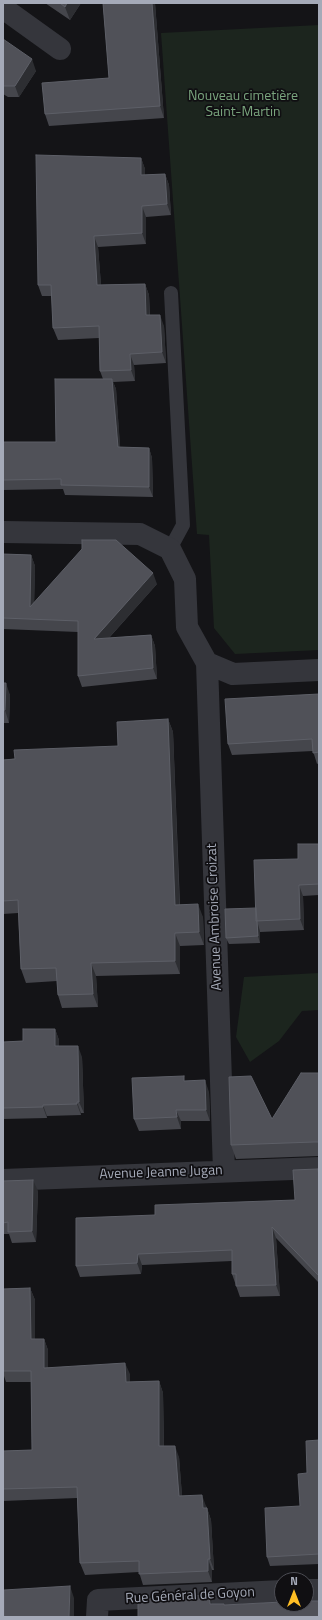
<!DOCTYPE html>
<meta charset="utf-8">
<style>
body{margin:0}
#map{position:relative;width:322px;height:1620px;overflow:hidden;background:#141417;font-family:"Titillium Web",sans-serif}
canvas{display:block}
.frame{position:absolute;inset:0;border:4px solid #a5aab8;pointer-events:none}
.north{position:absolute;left:274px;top:1572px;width:40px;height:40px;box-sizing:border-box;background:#100f12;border:1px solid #4c4d54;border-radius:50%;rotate:0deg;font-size:11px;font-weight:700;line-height:16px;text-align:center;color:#a5aab8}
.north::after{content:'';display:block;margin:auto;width:14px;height:18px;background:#ffbe24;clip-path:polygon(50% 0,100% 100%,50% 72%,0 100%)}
</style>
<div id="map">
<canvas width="322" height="1620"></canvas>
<div class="frame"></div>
<div class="north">N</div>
</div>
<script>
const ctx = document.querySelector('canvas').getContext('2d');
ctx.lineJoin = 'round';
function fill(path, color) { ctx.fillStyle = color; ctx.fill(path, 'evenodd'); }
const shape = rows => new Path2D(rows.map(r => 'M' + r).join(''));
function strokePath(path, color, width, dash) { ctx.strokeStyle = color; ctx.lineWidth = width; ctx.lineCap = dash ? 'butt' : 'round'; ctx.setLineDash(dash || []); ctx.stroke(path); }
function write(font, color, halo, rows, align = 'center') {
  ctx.font = font + ' "Titillium Web",sans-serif'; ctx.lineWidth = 3.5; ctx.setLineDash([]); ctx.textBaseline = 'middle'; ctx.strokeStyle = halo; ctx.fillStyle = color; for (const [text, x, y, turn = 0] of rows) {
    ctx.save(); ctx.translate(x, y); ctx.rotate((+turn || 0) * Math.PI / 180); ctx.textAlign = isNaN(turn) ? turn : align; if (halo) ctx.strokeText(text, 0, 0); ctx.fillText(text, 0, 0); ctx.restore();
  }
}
fill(shape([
 [319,25,319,650,235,654,214,628,209,535,197,534,161,33],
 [319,973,319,1010,302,1011,279,1041,250,1062,236,1037,244,977]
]), '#1c251e');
strokePath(shape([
 [170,549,183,525,171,293]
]), '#35363c', 14);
strokePath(shape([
 [3,8,60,49],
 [3,532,140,534,170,549,185,579,187,627,207,663,233,674,319,670],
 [207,663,224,1171],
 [3,1180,319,1168],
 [306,1590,319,1590],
 [97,1617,98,1600,282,1591]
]), '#35363c', 22);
fill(shape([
 [45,3,81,3,70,20],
 [103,3,155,3,164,118,49,126,45,114,109,78],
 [3,39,36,71,19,97,8,97,3,94],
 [141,158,145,169,145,175,165,174,169,185,171,215,146,217,146,244,98,247,101,285,145,284,149,295,150,315,164,326,166,363,134,365,135,381,113,382,116,389,120,447,149,448,152,458,153,497,65,495,63,489,3,490,3,442,56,442,103,379,100,371,99,338,58,340,53,328,52,296,42,296,38,285],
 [3,554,31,555,35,566,34,602,157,584,109,638,151,635,155,646,157,679,82,687,78,676,78,632,3,629],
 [3,683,10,695,9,723,3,723],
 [319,694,319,763,317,764,313,751,232,755,228,744],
 [168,719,173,732,180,905,203,917,204,945,180,946,180,974,96,976,98,1007,62,1008,58,995,57,981,26,983,21,969,18,913,3,914,3,760,118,746],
 [319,844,319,895,303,896,304,930,260,932,260,931,260,943,229,944,226,938,256,908,298,859],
 [55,1029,59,1040,59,1046,82,1057,84,1113,81,1113,81,1115,47,1116,47,1118,3,1119,3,1042,23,1041],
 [319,1074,319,1156,236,1159,231,1145,272,1119],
 [185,1081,209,1092,210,1121,181,1121,181,1129,139,1131,134,1119],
 [318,1169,319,1171,319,1283,276,1238,280,1296,240,1297,232,1274,232,1261,142,1265,141,1274,80,1277,76,1266,155,1215,295,1200],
 [3,1181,38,1191,36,1242,12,1243,9,1234,3,1234],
 [30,1288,35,1300,35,1339,44,1339,48,1350,48,1368,130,1374,130,1382,159,1381,163,1393,164,1446,179,1457,182,1496,206,1506,207,1508,211,1520,214,1570,212,1570,212,1582,143,1585,139,1572,85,1575,80,1563,77,1498,3,1501,3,1451,32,1450,31,1382,6,1382,4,1376,3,1376,3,1289],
 [319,1440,319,1564,270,1566,267,1557,300,1506,307,1473]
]), '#45464c');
fill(shape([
 [67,3,81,3,70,20,65,7],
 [152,3,155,3,155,4,164,118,160,106],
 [32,59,36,71,19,97,15,86],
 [141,158,145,169,145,187,141,175],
 [165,174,169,185,171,215,167,204],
 [142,206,146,217,146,244,142,233],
 [94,236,98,247,102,297,97,285],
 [145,284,149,295,150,326,146,315],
 [160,315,164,326,166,363,162,352],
 [130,354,134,365,135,381,131,370],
 [112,379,116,389,121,458,118,447],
 [149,448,152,458,153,497,149,487],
 [31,555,35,566,34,618,30,607],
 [153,573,157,584,98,650,94,639],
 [151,635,155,646,157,679,153,668],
 [6,683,10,695,9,723,5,710],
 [168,719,173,732,180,918,175,905],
 [299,885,303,896,304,930,300,919],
 [198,904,203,917,204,945,199,932],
 [258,924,260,931,260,943,258,936],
 [175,933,180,946,180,974,175,961],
 [91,963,96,976,98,1007,93,994],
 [55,1029,59,1040,59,1057,55,1046],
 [78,1046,82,1057,84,1113,79,1102],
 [205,1080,209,1092,210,1121,206,1110],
 [77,1102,81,1113,81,1115,77,1104],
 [43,1105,47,1116,47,1118,43,1107],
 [176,1110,181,1121,181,1129,177,1117],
 [33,1180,38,1191,36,1242,32,1231],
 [272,1227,276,1238,280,1296,276,1285],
 [138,1254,142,1265,141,1274,137,1263],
 [30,1288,35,1300,35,1350,31,1339],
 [44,1339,48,1350,48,1380,44,1368],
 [125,1363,130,1374,130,1394,126,1382],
 [159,1381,163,1393,164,1457,159,1446],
 [175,1446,179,1457,183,1508,179,1496],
 [202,1495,206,1506,207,1520,203,1508],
 [207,1508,211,1520,214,1570,210,1559],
 [208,1559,212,1570,212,1582,208,1571],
 [70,1586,74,1598,74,1617,69,1617],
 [209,1595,213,1607,210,1604]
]), '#2d2e32');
const building = shape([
 [60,3,67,3,65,7,60,3],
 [103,3,152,3,160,106,45,114,42,83,109,78,103,3],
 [3,39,32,59,15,86,4,86,3,85,3,39],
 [36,155,141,158,141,175,165,174,167,204,142,206,142,233,94,236,97,285,145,284,146,315,160,315,162,352,130,354,131,370,100,371,99,326,53,328,51,285,38,285,36,155],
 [55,379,112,379,118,447,149,448,149,487,61,485,61,479,3,480,3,442,56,442,55,379],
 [82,540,116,540,153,573,94,639,151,635,153,668,78,676,78,621,3,618,3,554,31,555,30,607,82,549,82,540],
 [3,683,6,683,5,710,3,710,3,683],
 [319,694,319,752,313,753,312,739,228,744,225,699,319,694],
 [168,719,175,905,198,904,199,932,175,933,175,961,91,963,93,994,58,995,56,968,21,969,18,900,3,901,3,760,15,759,14,750,118,746,117,722,168,719],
 [298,844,319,844,319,884,299,885,300,919,256,921,254,860,298,859,298,844],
 [256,908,258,936,226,938,225,909,256,908],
 [23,1029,55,1029,55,1046,78,1046,79,1102,77,1102,77,1104,43,1105,43,1107,3,1108,3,1042,23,1041,23,1029],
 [301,1073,319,1073,319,1142,314,1142,231,1145,229,1077,251,1076,272,1119,301,1073],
 [184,1076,184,1081,205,1080,206,1110,176,1110,177,1117,134,1119,132,1078,184,1076],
 [318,1169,319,1177,319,1276,272,1227,276,1285,236,1286,236,1274,232,1274,232,1250,138,1254,137,1263,76,1266,76,1218,155,1215,155,1205,295,1200,293,1170,318,1169],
 [33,1180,32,1231,8,1232,8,1222,3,1223,3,1181,33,1180],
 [30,1288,31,1339,44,1339,44,1368,125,1363,126,1382,159,1381,159,1446,175,1446,179,1496,202,1495,203,1508,207,1508,210,1559,208,1559,208,1571,139,1574,139,1561,80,1563,77,1487,3,1489,3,1451,32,1450,31,1371,3,1371,3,1289,30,1288],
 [319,1440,319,1554,267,1557,265,1508,300,1506,298,1474,307,1473,306,1441,319,1440],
 [70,1586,69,1617,4,1617,4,1590,70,1586],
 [209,1595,210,1604,224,1604,224,1605,282,1602,282,1604,306,1604,306,1601,319,1601,319,1617,138,1617,138,1599,209,1595]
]);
fill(building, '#505158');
strokePath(building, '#5d5f67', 1);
write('14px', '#7aa57e', '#100f12', [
 ["Nouveau cimetière",243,97],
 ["Saint-Martin",243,113]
]);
write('14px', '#a5aab8', '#100f12', [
 ["Avenue Ambroise Croizat",215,917,-92],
 ["Avenue Jeanne Jugan",161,1173,-2],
 ["Rue Général de Goyon",190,1596,-3]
]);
</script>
